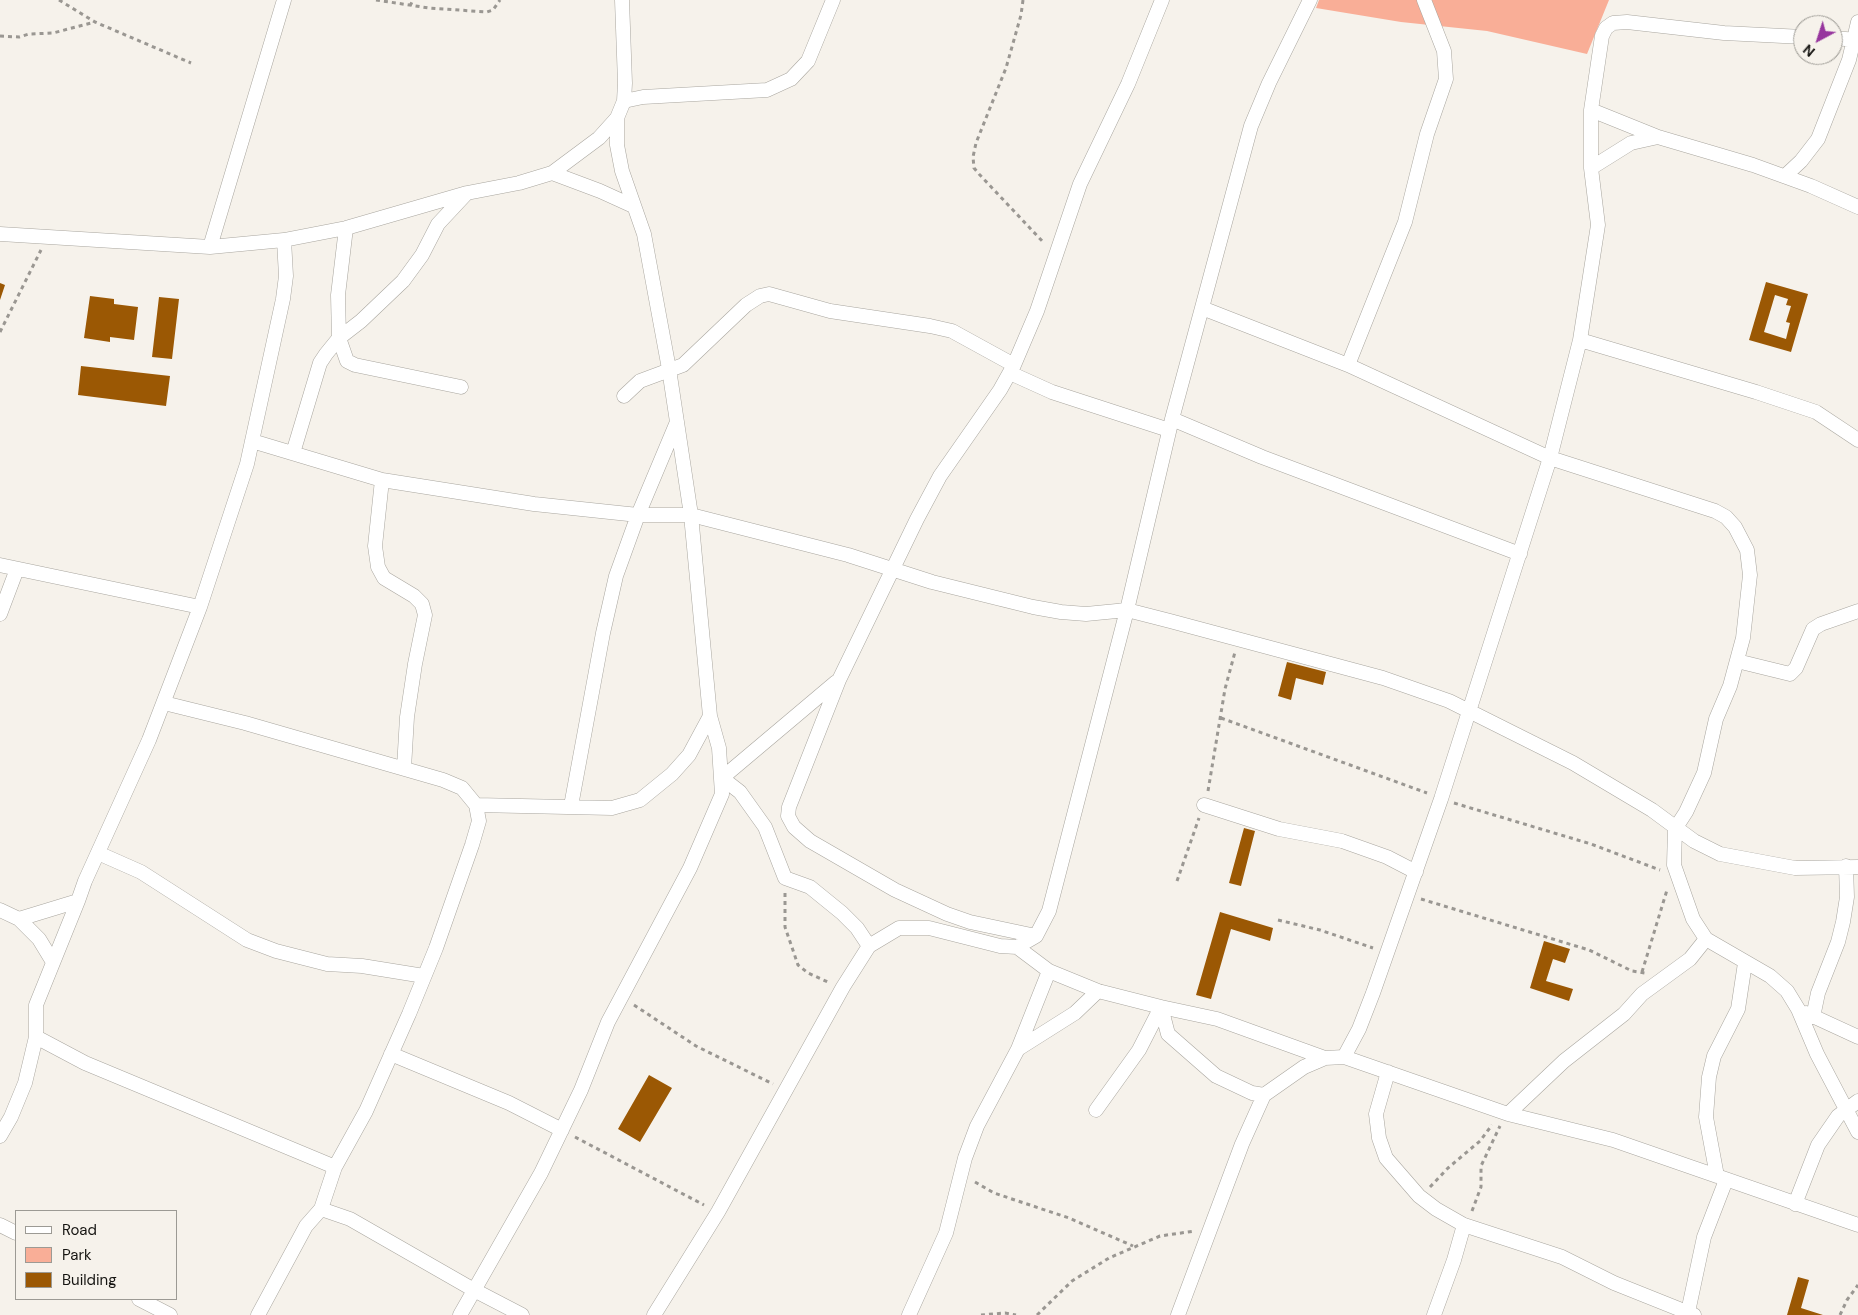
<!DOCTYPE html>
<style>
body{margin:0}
#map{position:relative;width:1858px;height:1315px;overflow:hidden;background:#f6f2eb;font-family:"DM Sans",sans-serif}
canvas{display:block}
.legend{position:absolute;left:15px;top:1210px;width:162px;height:90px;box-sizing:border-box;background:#f6f2eb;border:1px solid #9c9a94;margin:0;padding:6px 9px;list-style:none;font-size:15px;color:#161512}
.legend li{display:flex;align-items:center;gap:10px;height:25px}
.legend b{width:25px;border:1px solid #9c9a94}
.north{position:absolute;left:1793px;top:15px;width:50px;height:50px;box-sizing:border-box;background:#f6f2eb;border:1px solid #9c9a94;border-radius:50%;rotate:220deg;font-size:14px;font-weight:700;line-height:20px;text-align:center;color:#161512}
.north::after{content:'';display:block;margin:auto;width:18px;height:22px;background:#97369e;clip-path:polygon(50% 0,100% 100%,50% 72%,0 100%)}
</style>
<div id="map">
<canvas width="1858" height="1315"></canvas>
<ul class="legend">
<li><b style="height:6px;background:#fff"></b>Road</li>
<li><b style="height:14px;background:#f9ae97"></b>Park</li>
<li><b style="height:14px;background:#9b5804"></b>Building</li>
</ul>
<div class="north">N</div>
</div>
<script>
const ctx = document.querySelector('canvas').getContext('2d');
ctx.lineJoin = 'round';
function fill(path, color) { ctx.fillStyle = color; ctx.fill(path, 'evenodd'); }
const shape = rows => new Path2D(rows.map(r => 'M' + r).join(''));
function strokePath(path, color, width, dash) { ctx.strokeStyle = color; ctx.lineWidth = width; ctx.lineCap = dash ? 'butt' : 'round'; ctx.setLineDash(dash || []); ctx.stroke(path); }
fill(shape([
 [1319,0,1609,0,1587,54,1487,31,1401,22,1316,8]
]), '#f9ae97');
fill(shape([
 [1766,282,1808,294,1791,352,1749,340],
 [1775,295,1788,299,1786,305,1791,306,1786,322,1790,323,1786,339,1764,332],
 [0,283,5,285,0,300],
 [90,296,114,299,114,304,138,307,134,340,110,337,110,342,84,338],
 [159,297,179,299,172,359,152,357],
 [81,366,170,376,166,406,78,395],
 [1287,662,1326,672,1323,685,1296,678,1291,700,1278,696],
 [1244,828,1255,831,1241,886,1229,883],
 [1220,912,1273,928,1270,941,1231,929,1211,999,1196,995],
 [1544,941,1570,949,1565,963,1553,959,1546,981,1573,989,1569,1001,1530,988],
 [649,1075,672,1088,640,1142,618,1129],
 [1798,1277,1809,1280,1801,1308,1823,1315,1787,1315]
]), '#9b5804');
const minor = shape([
 [1833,38,1858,40],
 [624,101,643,97,767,90,791,79,808,61,833,0],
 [1591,110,1658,137],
 [1591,168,1631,143,1658,137,1753,165,1811,186,1858,207],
 [552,173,600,191,633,206],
 [1785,176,1801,161,1818,139,1849,60,1858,22],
 [346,228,338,295,339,338,347,361,355,365,461,387],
 [0,234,210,247,284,240,346,228,467,193,519,183,552,173,599,138,617,118],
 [210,247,284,0],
 [1202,308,1348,365,1550,458,1715,511,1726,517,1735,527,1747,550,1750,575,1743,638,1730,686,1716,719,1704,773,1686,812,1675,829,1674,865,1693,919,1706,939,1770,976,1787,991,1798,1009,1817,1054,1858,1132],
 [1580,340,1598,225,1591,168,1591,110,1602,36,1606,28,1613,23,1627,22,1724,33,1803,37],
 [1348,365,1405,222,1427,134,1446,79,1444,51,1424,0],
 [1010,373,1052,392,1169,430],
 [624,396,640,381,683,365,746,305,760,296,769,294,830,311,930,326,952,331,1014,365],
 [1172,419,1262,457,1520,554],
 [252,441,382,480,534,504,638,515,691,515,848,555,932,582,1033,607,1061,612,1086,614,1127,610,1170,621,1383,678,1449,701,1573,763,1652,810,1694,841,1720,854,1795,868,1858,867],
 [293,453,320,363,326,354,339,338,361,321,403,281,422,255,438,224,466,194],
 [382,480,375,546,378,567,384,578,414,596,422,604,425,615,415,664,407,717,404,768],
 [0,565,200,607],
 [0,614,17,569],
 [1737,661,1790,674,1796,668,1813,629,1821,624,1858,611],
 [836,682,722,778,740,792,765,827,785,878,810,887,842,913,857,928,869,946],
 [164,703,245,723,443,780,462,788,476,805,479,821,472,845,436,948,409,1014,366,1111,335,1167,321,1209],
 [476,805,612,808,640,800,672,774,689,755,710,716],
 [1204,805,1279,829,1342,841,1387,857,1416,872],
 [571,806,603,633,616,576,638,515,677,422],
 [98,853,141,872,247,940,276,951,327,964,362,966,424,976],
 [78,901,36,1005,36,1037,85,1063,335,1167],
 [0,910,19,919,78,901,85,881,149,740,200,607,247,464,283,299,286,276,284,240],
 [19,919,39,939,53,962],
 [1036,936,970,922,947,914,895,890,810,841,794,827,788,816,789,807,839,680,917,519,940,476,1000,390,1014,365,1037,311,1080,184,1128,84,1162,0],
 [1049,971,1098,991,1161,1007,1168,1034,1216,1076,1252,1093,1264,1095,1304,1067,1325,1058,1344,1057,1508,1114,1613,1140,1858,1225],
 [1806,1013,1858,1037],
 [1813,1017,1818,993,1838,942,1843,922,1847,897,1846,866],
 [1018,1049,1075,1013,1098,991],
 [391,1054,509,1103,562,1130],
 [1344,1057,1359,1029,1373,993,1441,799,1550,458,1580,340,1756,392,1816,412,1858,440],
 [1388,1072,1376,1114,1379,1138,1386,1158,1419,1196,1436,1209,1464,1225,1562,1257,1614,1283,1694,1315],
 [1096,1110,1139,1050,1161,1007,1217,1019,1325,1058],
 [1508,1114,1564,1061,1624,1014,1642,994,1690,959,1706,939],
 [0,1136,11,1117,25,1083,36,1037],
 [1717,1176,1706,1117,1709,1077,1714,1056,1738,1009,1745,963],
 [1795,1204,1818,1145,1838,1116,1858,1101],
 [0,1225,16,1233],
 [139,1299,170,1315],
 [1688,1312,1704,1237,1726,1180],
 [258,1315,306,1226,321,1209,350,1219,474,1290,522,1315],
 [460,1315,541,1173,581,1090,608,1022,690,868,722,794,719,748,710,716,691,515,669,369,644,234,622,171,617,145,617,118,624,101,625,83,622,0],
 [654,1315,718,1212,843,987,869,946,899,928,929,928,1000,946,1017,947,1036,936,1049,911,1127,610,1172,419,1251,126,1269,83,1310,0],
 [909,1315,946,1233,965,1158,977,1126,1018,1049,1049,971,1017,947],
 [1178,1315,1242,1144,1264,1095],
 [1434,1315,1454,1260,1464,1225]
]);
strokePath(minor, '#a9a69f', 15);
strokePath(shape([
 [59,0,95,22,191,63],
 [376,0,429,8,487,12,493,10,500,0],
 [1023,0,1021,15,1006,68,976,143,973,157,974,168,979,174,1044,243],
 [410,6,413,0],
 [0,36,19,37,29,34,53,33,95,22],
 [0,332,41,250],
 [1221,718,1427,793],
 [1208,791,1225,689,1235,652],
 [1454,803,1591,844,1660,870],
 [1177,881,1199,818],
 [785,893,785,927,798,965,808,973,830,983],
 [1421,899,1589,950,1632,971,1645,973],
 [1278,920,1320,930,1373,948],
 [1642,972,1667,890],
 [634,1005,696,1046,773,1084],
 [575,1137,704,1205],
 [975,1182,994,1193,1069,1218,1133,1246],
 [1430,1187,1448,1168,1480,1141,1492,1125],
 [1472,1211,1481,1187,1481,1166,1500,1126],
 [981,1315,1005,1313,1016,1315],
 [1037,1315,1072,1281,1109,1258,1160,1236,1195,1231],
 [1840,1315,1847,1300,1858,1285]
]), '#9a9792', 3, [4, 4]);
strokePath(minor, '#fff', 14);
</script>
